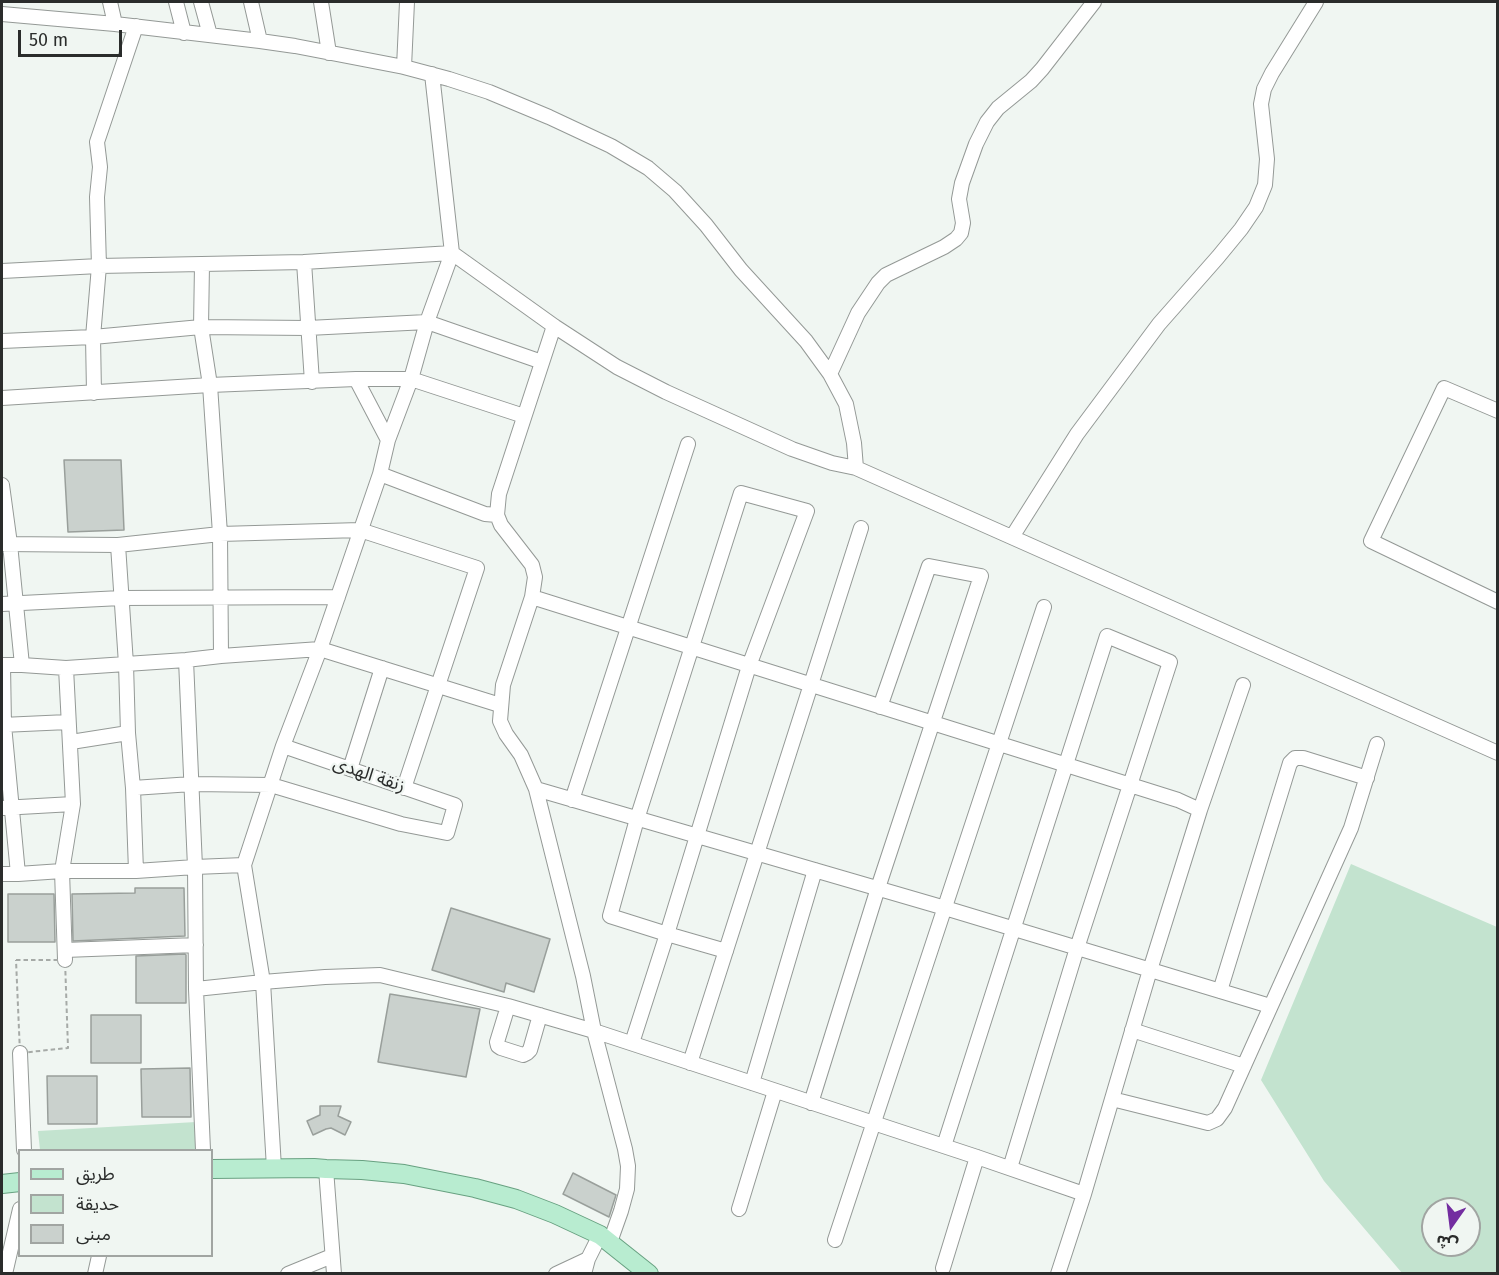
<!DOCTYPE html>
<meta charset="utf-8">
<style>
body{margin:0}
#map{position:relative;width:1499px;height:1275px;overflow:hidden;background:#f0f6f2;font-family:"Fira Sans","Noto Sans Arabic",sans-serif}
canvas{display:block}
.frame{position:absolute;inset:0;border:3px solid #2a2c2b;pointer-events:none}
.legend{position:absolute;left:18px;top:1149px;width:195px;height:108px;box-sizing:border-box;background:#f0f6f2;border:2px solid #a1a5a2;margin:0;padding:8px 10px;list-style:none;font-size:18px;color:#2a2c2b}
.legend li{display:flex;align-items:center;gap:12px;height:30px}
.legend b{width:30px;border:2px solid #a1a5a2}
.north{position:absolute;left:1421px;top:1197px;width:60px;height:60px;box-sizing:border-box;background:#f0f6f2;border:2px solid #a1a5a2;border-radius:50%;rotate:194deg;font-size:16px;font-weight:700;line-height:24px;text-align:center;color:#2a2c2b}
.north::after{content:'';display:block;margin:auto;width:21px;height:27px;background:#732da0;clip-path:polygon(50% 0,100% 100%,50% 72%,0 100%)}
.scale{position:absolute;left:18px;top:30px;width:104px;height:27px;box-sizing:border-box;border:3px solid #2a2c2b;border-top:0;padding-left:8px;font-size:18px;line-height:21px;white-space:nowrap;color:#2a2c2b;-webkit-text-stroke:4px #f0f6f2;paint-order:stroke}
</style>
<div id="map">
<canvas width="1499" height="1275"></canvas>
<div class="frame"></div>
<ul class="legend">
<li><b style="height:8px;background:#b8ecd0"></b>طريق</li>
<li><b style="height:16px;background:#c3e3cf"></b>حديقة</li>
<li><b style="height:16px;background:#cad1cd"></b>مبنى</li>
</ul>
<div class="north">ش</div>
<div class="scale">50 m</div>
</div>
<script>
const ctx = document.querySelector('canvas').getContext('2d');
ctx.lineJoin = 'round';
function fill(path, color) { ctx.fillStyle = color; ctx.fill(path, 'evenodd'); }
const shape = rows => new Path2D(rows.map(r => 'M' + r).join(''));
function strokePath(path, color, width, dash) { ctx.strokeStyle = color; ctx.lineWidth = width; ctx.lineCap = dash ? 'butt' : 'round'; ctx.setLineDash(dash || []); ctx.stroke(path); }
function write(font, color, halo, rows, align = 'center') {
  ctx.font = font + ' "Fira Sans","Noto Sans Arabic",sans-serif'; ctx.lineWidth = 4.5; ctx.setLineDash([]); ctx.textBaseline = 'middle'; ctx.strokeStyle = halo; ctx.fillStyle = color; for (const [text, x, y, turn = 0] of rows) {
    ctx.save(); ctx.translate(x, y); ctx.rotate((+turn || 0) * Math.PI / 180); ctx.textAlign = isNaN(turn) ? turn : align; if (halo) ctx.strokeText(text, 0, 0); ctx.fillText(text, 0, 0); ctx.restore();
  }
}
fill(shape([
 [1351,864,1497,927,1497,1273,1402,1273,1324,1181,1261,1080],
 [1433,1209,1469,1209,1469,1245,1433,1245],
 [196,1122,198,1150,40,1150,38,1131]
]), '#c3e3cf');
const building = shape([
 [64,460,121,460,124,530,68,532,64,460],
 [135,888,184,888,185,936,73,941,72,894,135,893,135,888],
 [8,894,54,894,55,942,8,942,8,894],
 [451,908,550,939,534,992,506,983,504,992,432,970,451,908],
 [185,954,186,955,186,1003,136,1003,136,956,185,954],
 [390,994,480,1009,466,1077,378,1062,390,994],
 [91,1015,141,1015,141,1063,91,1063,91,1015],
 [190,1068,191,1117,142,1117,141,1069,190,1068],
 [47,1076,97,1076,97,1124,48,1124,47,1076],
 [320,1106,341,1106,338,1116,351,1122,345,1135,331,1128,326,1129,313,1135,307,1121,320,1115,320,1106],
 [573,1173,616,1195,609,1217,563,1194,573,1173]
]);
fill(building, '#cad1cd');
strokePath(building, '#999f9b', 1.5);
const minor = shape([
 [110,2,115,24],
 [176,2,184,33],
 [201,2,210,35],
 [251,2,260,41],
 [321,2,329,53],
 [2,14,115,24,260,41,295,46,404,67,449,79,489,92,549,117,611,146,648,168,675,191,706,225,741,270,806,341,830,374,846,404,854,443,856,468],
 [404,67,407,2],
 [304,262,312,382],
 [202,265,201,327,210,385,220,534,221,656],
 [2,271,99,266,304,262,452,253,554,326,617,367,666,392,792,449,832,463,856,468,1498,753],
 [554,326,499,494,497,515,501,525,532,565,535,577,532,597,503,685,500,721,506,734,521,755,536,789,583,976,594,1031,625,1149,628,1166,627,1189,621,1211,610,1242],
 [2,341,93,337,201,327,308,328,427,322,542,362],
 [830,374,858,313,878,283,886,275,944,247,956,239,961,233,963,223,959,199,962,183,976,144,987,122,998,108,1031,81,1042,69,1094,2],
 [356,379,388,440],
 [94,393,93,337,99,266,97,197,100,167,97,142,136,26],
 [2,398,210,385,356,379,411,379,524,416],
 [1498,411,1444,388,1371,541,1498,602],
 [380,474,485,514,497,515],
 [2,485,10,544,22,665],
 [1012,537,1077,434,1159,324,1218,257,1241,229,1256,207,1265,185,1267,159,1261,104,1264,89,1272,73,1316,2],
 [2,544,118,545,220,534,360,530,477,568,404,788],
 [118,545,126,664,128,733,133,788,136,871],
 [532,597,1178,800,1200,810],
 [2,604,121,598,338,597],
 [186,660,195,867,196,989,203,1150],
 [2,665,22,665,66,668,186,660,221,656,320,649,500,705],
 [3,665,4,725,18,874],
 [2,725,68,722],
 [71,742,128,733],
 [350,769,382,668],
 [133,788,192,784,271,785,401,824,447,833,455,805,283,746],
 [536,789,945,908,1270,1006],
 [572,800,688,444],
 [2,808,73,804],
 [2,874,18,874,62,871,136,871,195,867,244,865],
 [65,950,196,945],
 [65,960,62,871,73,804,66,668],
 [196,989,263,982,325,977,380,975,508,1006,594,1031,977,1157,1084,1194],
 [1220,991,1290,763,1295,758,1303,758,1367,778],
 [508,1006,497,1042,498,1046,501,1048,523,1055,527,1053,530,1050,540,1015],
 [1132,1030,1244,1066],
 [632,1043,667,934,697,836,749,666,807,511,741,493,637,819,610,916,667,934,726,951],
 [20,1053,24,1150],
 [690,1063,861,528],
 [752,1083,815,870],
 [1112,1099,1208,1123,1217,1119,1225,1108,1351,828,1377,744],
 [811,1103,878,888,981,576,929,566,880,707],
 [944,1146,1107,636,1170,662,1077,948,1010,1168],
 [274,1168,263,982,244,865,283,746,320,649,380,474,388,440,411,379,427,322,452,253,432,74],
 [326,1169,334,1274],
 [739,1209,775,1091],
 [835,1240,1044,607],
 [943,1268,977,1157],
 [5,1274,20,1209],
 [95,1274,99,1256],
 [288,1274,332,1256],
 [556,1274,588,1259],
 [584,1274,588,1259,600,1235],
 [1058,1274,1084,1194,1150,970,1200,810,1243,685]
]);
const major = shape([
 [212,1169,314,1168,326,1169,362,1170,404,1174,475,1188,516,1199,555,1214,600,1235,649,1274],
 [2,1184,20,1182]
]);
strokePath(minor, '#949996', 16);
strokePath(major, '#68a181', 20);
strokePath(shape([
 [16,960,65,960,68,1048,20,1053,16,960]
]), '#a6aaa7', 2, [4.5, 3]);
strokePath(minor, '#fff', 14);
strokePath(major, '#b8ecd0', 18);
write('18px', '#2a2c2b', '#f0f6f2', [
 ["زنقة الهدى",369,775,19]
]);
</script>
